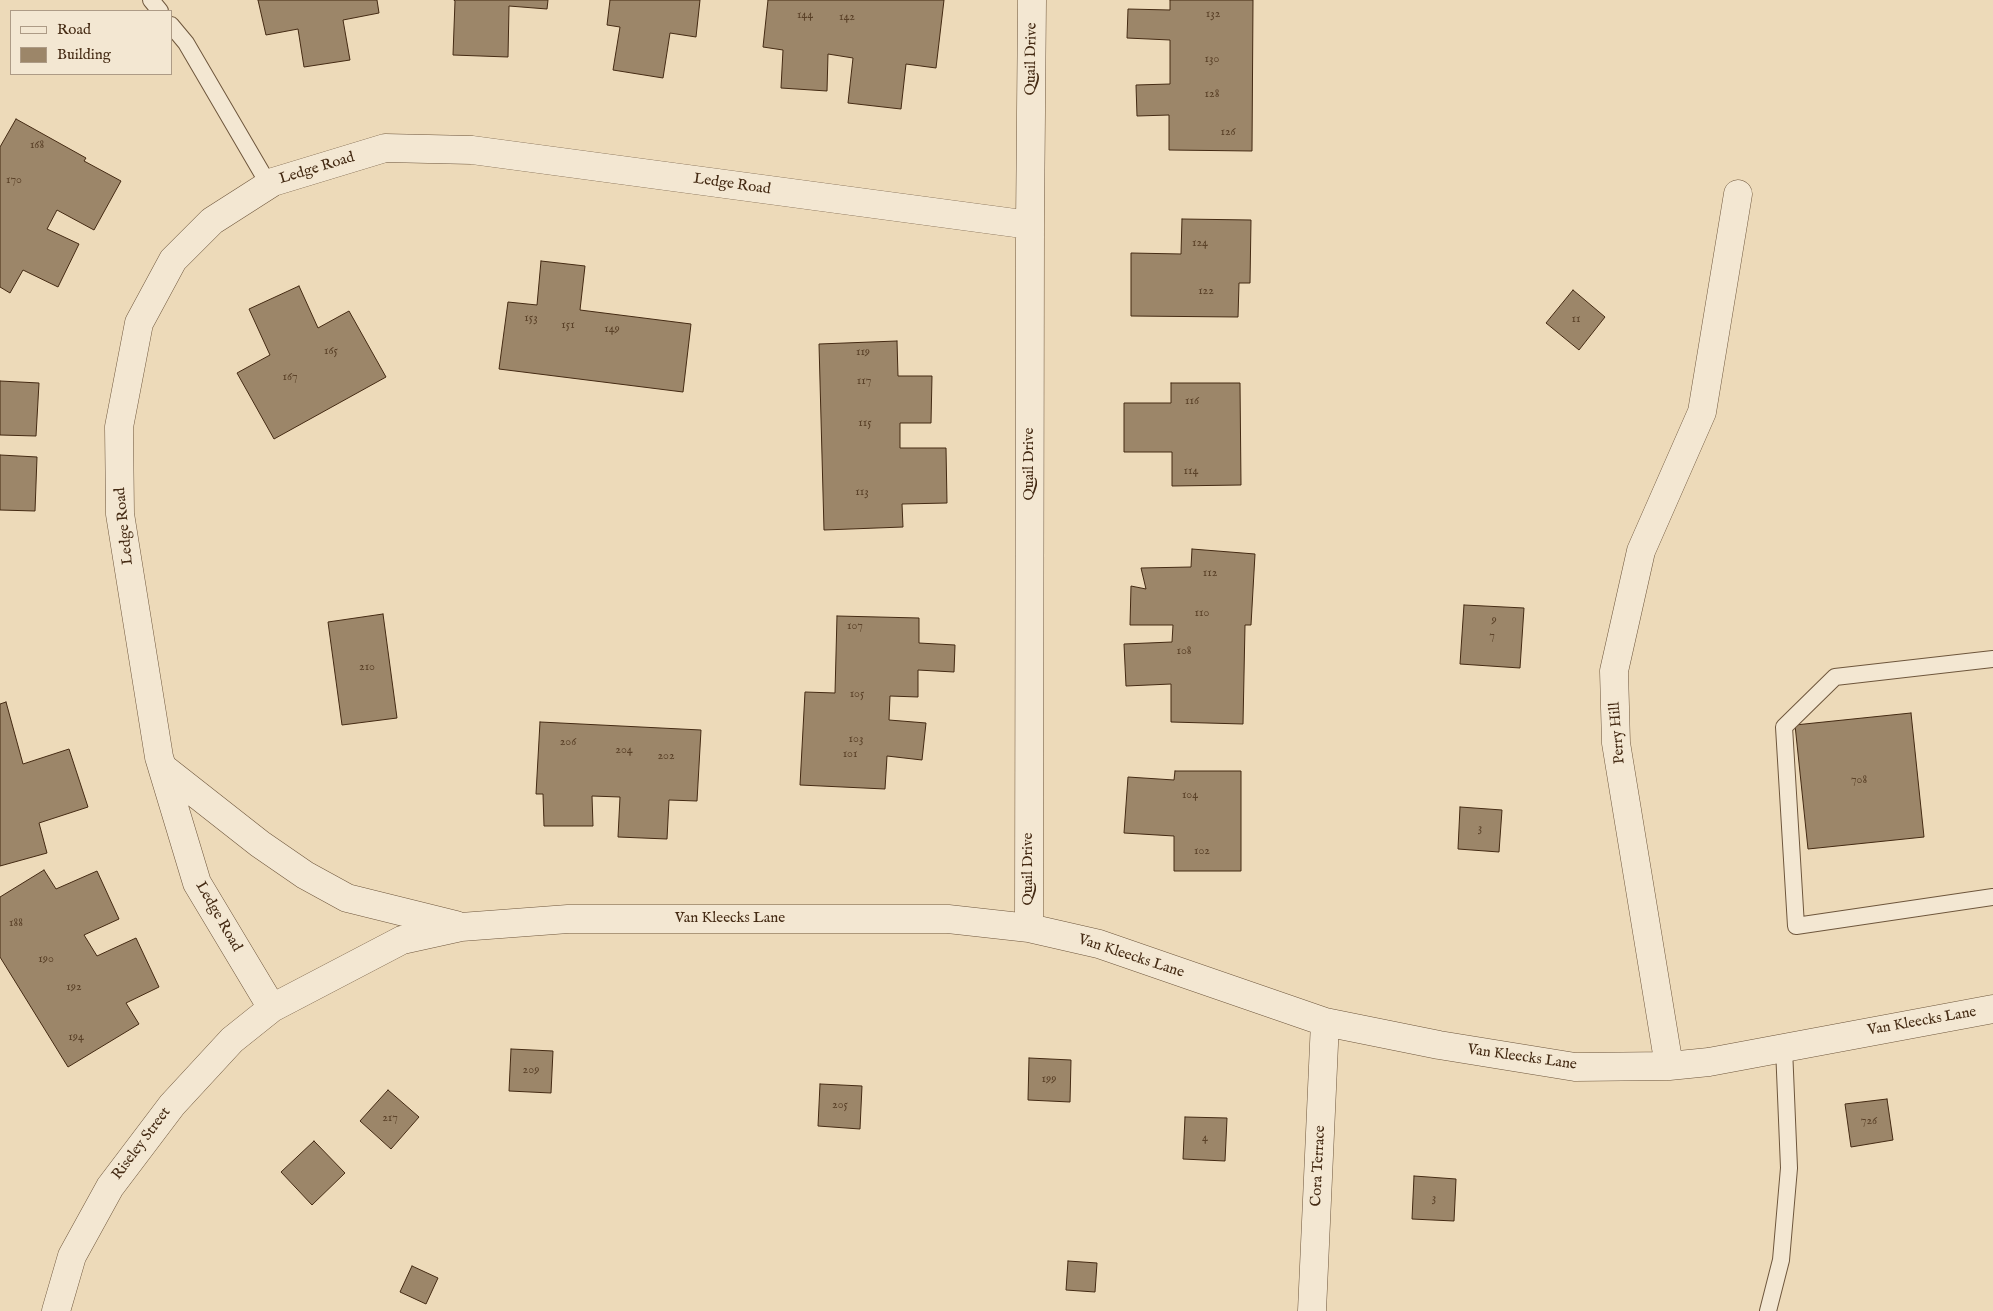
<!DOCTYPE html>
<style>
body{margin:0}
#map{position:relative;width:1993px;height:1311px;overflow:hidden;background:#eddab9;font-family:"IM FELL English",serif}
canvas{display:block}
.legend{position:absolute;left:10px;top:10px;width:162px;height:65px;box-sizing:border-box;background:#f3e7d2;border:1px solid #ad9b86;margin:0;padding:6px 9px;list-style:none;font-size:15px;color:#442a13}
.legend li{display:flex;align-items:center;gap:10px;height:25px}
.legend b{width:25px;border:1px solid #ad9b86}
</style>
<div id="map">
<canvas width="1993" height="1311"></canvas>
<ul class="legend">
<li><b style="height:6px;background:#f3e7d2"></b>Road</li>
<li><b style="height:14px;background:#9c8669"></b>Building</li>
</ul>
</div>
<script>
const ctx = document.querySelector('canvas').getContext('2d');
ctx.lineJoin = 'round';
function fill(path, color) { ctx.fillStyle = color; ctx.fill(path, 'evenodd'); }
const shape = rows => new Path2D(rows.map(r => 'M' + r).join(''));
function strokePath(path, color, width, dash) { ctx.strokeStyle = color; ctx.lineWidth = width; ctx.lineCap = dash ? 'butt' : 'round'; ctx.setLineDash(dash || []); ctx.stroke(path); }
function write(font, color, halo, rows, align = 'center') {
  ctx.font = font + ' "IM FELL English",serif'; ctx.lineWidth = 4.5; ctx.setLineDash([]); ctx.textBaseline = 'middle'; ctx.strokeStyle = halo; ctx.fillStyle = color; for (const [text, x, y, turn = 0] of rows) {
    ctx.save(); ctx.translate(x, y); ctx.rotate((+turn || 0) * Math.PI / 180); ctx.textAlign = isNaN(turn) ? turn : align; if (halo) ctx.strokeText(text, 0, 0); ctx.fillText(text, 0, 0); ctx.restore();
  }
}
const building = shape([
 [258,0,377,0,379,13,343,20,350,60,304,67,298,29,266,35,258,0],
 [454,0,548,0,547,9,509,6,508,57,453,55,455,1,454,0],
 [610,0,700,0,696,37,670,33,663,78,613,70,620,27,607,25,610,0],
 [768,0,944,0,936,68,906,64,901,109,848,103,853,58,828,54,827,91,781,88,783,50,763,47,768,0],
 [1170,0,1253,0,1252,151,1169,150,1169,115,1137,116,1136,85,1170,84,1170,40,1127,38,1128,9,1170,10,1170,0],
 [16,119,86,158,84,161,121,181,94,230,57,210,47,229,79,244,58,287,23,270,10,293,0,287,0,147,16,119],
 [1182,219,1251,220,1250,283,1239,283,1238,317,1131,316,1131,253,1181,254,1182,219],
 [541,261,585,266,580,310,691,324,683,392,499,369,508,302,537,305,541,261],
 [299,286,318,328,349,311,386,377,274,439,237,373,270,355,249,309,299,286],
 [1573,290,1605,317,1579,350,1546,323,1573,290],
 [897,341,898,376,932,376,931,423,900,423,900,448,946,448,947,503,902,504,903,527,824,530,819,344,897,341],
 [0,381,39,383,36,436,0,435,0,381],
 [1171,383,1240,383,1241,485,1172,486,1172,452,1124,452,1124,403,1171,403,1171,383],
 [0,455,37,457,35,511,0,510,0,455],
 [1192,549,1255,554,1251,625,1245,625,1243,724,1171,722,1171,684,1126,686,1124,644,1172,642,1173,625,1130,625,1131,586,1146,589,1141,568,1191,567,1192,549],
 [1464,605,1524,608,1520,668,1460,664,1464,605],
 [383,614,397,718,342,725,328,622,383,614],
 [837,616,919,618,919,643,955,645,954,672,918,670,918,697,890,696,889,720,926,723,922,760,887,756,885,789,800,785,805,692,835,693,837,616],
 [6,702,23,764,69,749,88,807,39,823,47,853,0,866,0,704,6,702],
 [1911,713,1924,837,1808,849,1795,725,1911,713],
 [540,722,701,730,697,801,669,800,667,839,618,837,620,797,592,796,593,826,544,826,543,794,536,794,540,722],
 [1175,771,1241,771,1241,871,1174,871,1174,836,1124,833,1128,777,1174,780,1175,771],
 [1460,807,1502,810,1499,852,1458,849,1460,807],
 [44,870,56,889,97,871,119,919,84,935,97,956,136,938,159,987,126,1003,139,1024,68,1067,0,957,0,897,44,870],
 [511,1049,553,1051,551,1093,509,1091,511,1049],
 [1029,1058,1071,1060,1070,1102,1028,1100,1029,1058],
 [820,1084,862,1086,860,1129,818,1126,820,1084],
 [388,1090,419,1117,391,1149,360,1121,388,1090],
 [1887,1099,1893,1140,1851,1147,1845,1104,1887,1099],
 [1185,1117,1227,1118,1225,1161,1183,1159,1185,1117],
 [314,1141,345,1173,312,1205,281,1172,314,1141],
 [1414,1176,1456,1179,1454,1221,1412,1219,1414,1176],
 [1068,1261,1097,1263,1095,1292,1066,1290,1068,1261],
 [412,1266,438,1278,426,1304,400,1292,412,1266]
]);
fill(building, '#9c8669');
strokePath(building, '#442a13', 1);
const lane = shape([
 [151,0,160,11],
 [171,25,186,43,269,185],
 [1993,659,1835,677,1784,727,1796,926,1993,897],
 [1768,1311,1781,1260,1789,1168,1784,1048]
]);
const street = shape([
 [162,767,260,844,305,875,347,898,456,925],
 [1029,928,1030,225,1032,0],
 [272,1008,197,883,159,757,120,514,119,427,139,323,173,260,212,221,273,182,385,148,472,150,1030,225],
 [1669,1066,1616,743,1614,671,1641,551,1702,412,1738,194],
 [56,1311,72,1256,110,1187,172,1105,232,1040,272,1008,402,940,461,927,568,919,948,919,1029,928,1099,944,1325,1022,1439,1045,1575,1067,1669,1066,1709,1062,1993,1009],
 [1312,1311,1325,1022]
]);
strokePath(lane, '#6e563c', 18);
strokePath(street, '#6e563c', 29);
strokePath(lane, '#f3e7d2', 16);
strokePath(street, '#f3e7d2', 28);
write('12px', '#5a4128', null, [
 ["132",1213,15],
 ["144",805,16],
 ["142",847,18],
 ["130",1212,60],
 ["128",1212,95],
 ["126",1228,133],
 ["168",37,146],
 ["170",14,181],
 ["124",1200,244],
 ["122",1206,292],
 ["153",531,319],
 ["11",1576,320],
 ["151",568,326],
 ["149",612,330],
 ["165",331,352],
 ["119",863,353],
 ["167",290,378],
 ["117",864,382],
 ["116",1192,402],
 ["115",865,424],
 ["114",1191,472],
 ["113",862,493],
 ["112",1210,574],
 ["110",1202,614],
 ["9",1494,621],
 ["107",855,627],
 ["7",1492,637],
 ["108",1184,652],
 ["210",367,668],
 ["105",857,695],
 ["103",856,740],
 ["206",568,743],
 ["204",624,751],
 ["101",850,755],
 ["202",666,757],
 ["708",1859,781],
 ["104",1190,796],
 ["3",1480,829],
 ["102",1202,852],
 ["188",16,924],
 ["190",46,960],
 ["192",74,988],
 ["194",76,1038],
 ["209",531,1071],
 ["199",1049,1080],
 ["205",840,1106],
 ["217",390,1119],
 ["726",1869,1122],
 ["4",1205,1139],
 ["3",1434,1199]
]);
write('15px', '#442a13', '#f3e7d2', [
 ["Quail Drive",1032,59,-89],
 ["Ledge Road",317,169,-17],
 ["Ledge Road",732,185,8],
 ["Quail Drive",1030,464,-90],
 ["Ledge Road",125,526,-96],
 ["Perry Hill",1618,733,-95],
 ["Quail Drive",1029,869,-90],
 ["Ledge Road",218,917,60],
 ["Van Kleecks Lane",730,919],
 ["Van Kleecks Lane",1131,957,18],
 ["Van Kleecks Lane",1922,1022,-10],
 ["Van Kleecks Lane",1522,1058,8],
 ["Riseley Street",142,1144,-53],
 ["Cora Terrace",1319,1166,-87]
]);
</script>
